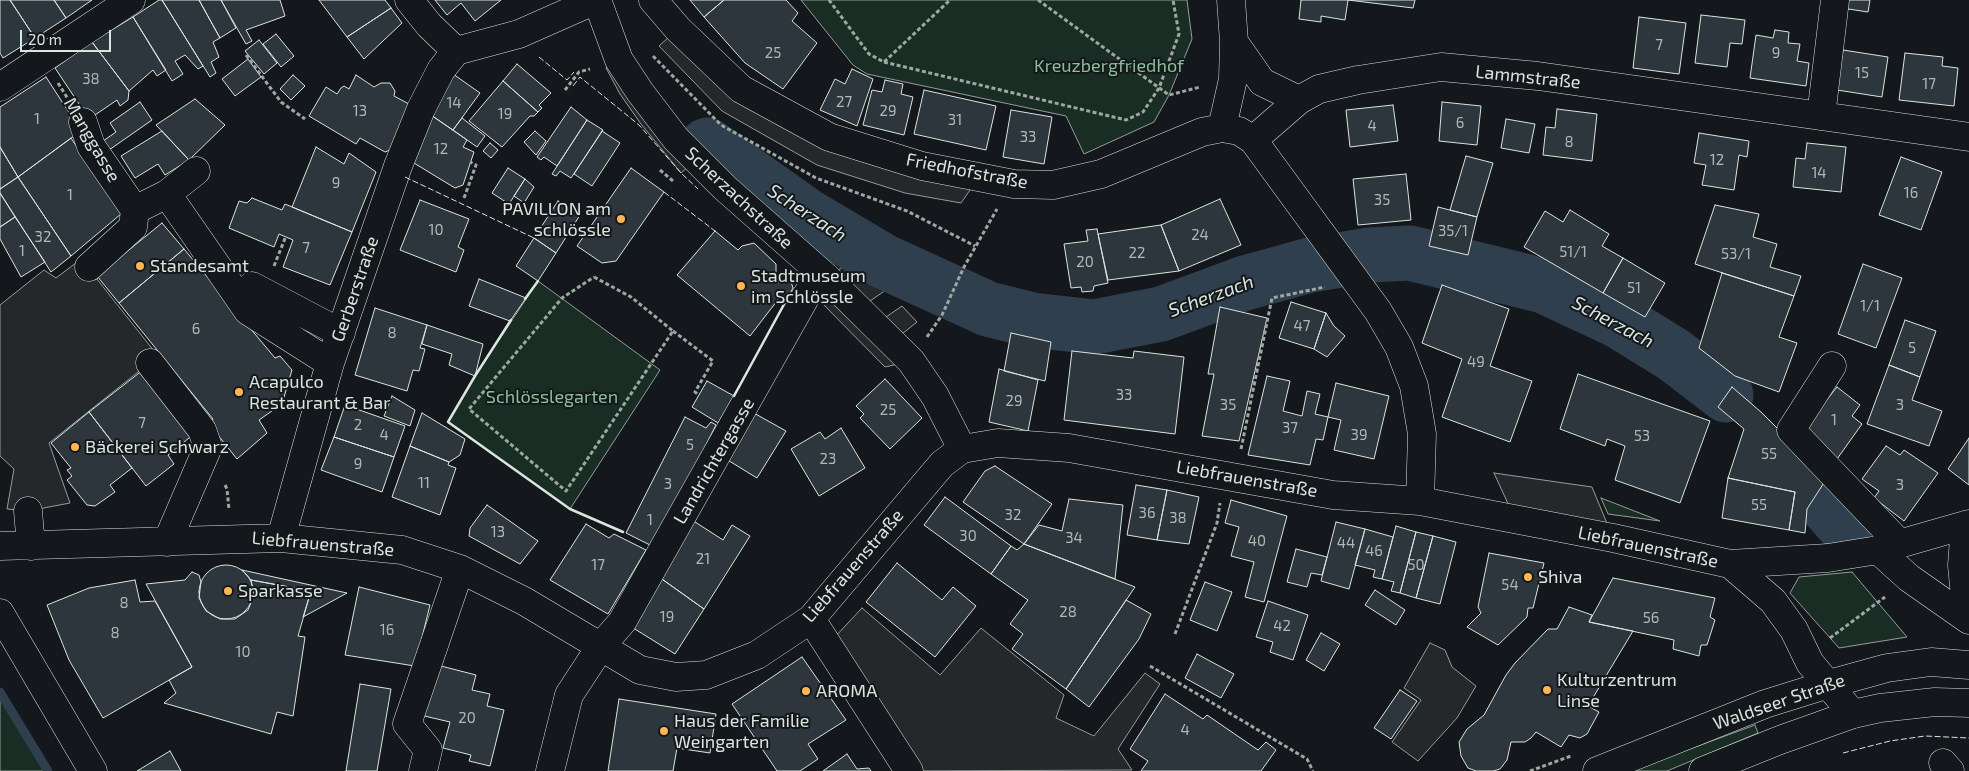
<!DOCTYPE html>
<meta charset="utf-8">
<style>
body{margin:0}
#map{position:relative;width:1969px;height:771px;overflow:hidden;background:#14181c;font-family:"Exo 2",sans-serif}
canvas{display:block}
.scale{position:absolute;left:20px;top:30px;width:91px;height:22px;box-sizing:border-box;border:2px solid #d8e6dc;border-top:0;padding-left:6px;font-size:15px;line-height:18px;white-space:nowrap;color:#d8e6dc;-webkit-text-stroke:4px #14181c;paint-order:stroke}
</style>
<div id="map">
<canvas width="1969" height="771"></canvas>
<div class="scale">20 m</div>
</div>
<script>
const ctx = document.querySelector('canvas').getContext('2d');
ctx.lineJoin = 'round';
function fill(path, color) { ctx.fillStyle = color; ctx.fill(path, 'evenodd'); }
const shape = rows => new Path2D(rows.map(r => 'M' + r).join(''));
function strokePath(path, color, width, dash) { ctx.strokeStyle = color; ctx.lineWidth = width; ctx.lineCap = dash ? 'butt' : 'round'; ctx.setLineDash(dash || []); ctx.stroke(path); }
function write(font, color, halo, rows, align = 'center') {
  ctx.font = font + ' "Exo 2",sans-serif'; ctx.lineWidth = 4; ctx.setLineDash([]); ctx.textBaseline = 'middle'; ctx.strokeStyle = halo; ctx.fillStyle = color; for (const [text, x, y, turn = 0] of rows) {
    ctx.save(); ctx.translate(x, y); ctx.rotate((+turn || 0) * Math.PI / 180); ctx.textAlign = isNaN(turn) ? turn : align; if (halo) ctx.strokeText(text, 0, 0); ctx.fillText(text, 0, 0); ctx.restore();
  }
}
const green = shape([
 [801,0,1187,0,1192,39,1169,95,1154,122,1084,154,1066,116,867,74,853,65,801,0],
 [538,281,660,370,570,509,448,422,475,376,538,281],
 [1601,498,1660,521,1608,514,1601,498],
 [1852,572,1907,637,1839,648,1790,593,1799,577,1852,572],
 [0,692,48,771,0,771,0,692],
 [1755,725,1758,733,1667,771,1630,771,1755,725]
]);
fill(green, '#1a2d24');
strokePath(green, '#939e99', 1);
const parking = shape([
 [678,29,829,137,979,177,961,203,905,193,817,165,722,111,659,46,678,29],
 [619,60,696,160,681,173,641,124,620,94,606,68,619,60],
 [855,258,886,290,870,301,886,317,902,306,917,322,892,342,911,361,885,367,819,300,827,278,855,258],
 [81,259,158,356,49,443,70,503,28,511,7,509,14,469,0,456,0,305,44,270,56,278,81,259],
 [1494,473,1592,487,1613,538,1515,519,1494,473],
 [862,608,940,675,981,628,1064,695,1056,718,1094,736,1145,673,1160,684,1118,749,1132,770,904,771,820,653,862,608],
 [1430,643,1445,650,1452,667,1476,686,1457,718,1418,761,1392,742,1421,700,1404,688,1430,643]
]);
fill(parking, '#24282b');
strokePath(parking, '#939e99', 1);
strokePath(shape([
 [0,692,48,771]
]), '#2f3f4d', 9);
strokePath(shape([
 [707,145,807,216,883,261,988,309,1032,320,1094,327,1161,314,1245,283,1310,265,1370,255,1410,253,1544,286,1619,321,1674,355,1726,395],
 [1817,495,1845,526]
]), '#2f3f4d', 55);
const building = shape([
 [0,0,10,0,35,38,3,58,0,53,0,0],
 [10,0,54,0,66,18,35,38,10,0],
 [54,0,92,0,66,18,54,0],
 [159,0,162,0,203,66,198,69,185,55,175,61,183,74,172,81,133,17,159,0],
 [162,0,199,0,220,38,213,42,219,57,211,62,216,73,210,77,162,0],
 [199,0,221,0,236,28,220,38,199,0],
 [221,0,280,0,285,16,246,30,252,41,246,44,221,0],
 [319,0,385,0,391,8,347,37,319,0],
 [435,0,501,0,475,21,461,3,447,15,435,0],
 [690,0,724,0,704,17,690,0],
 [724,0,786,0,798,13,792,21,817,43,783,89,745,63,704,17,724,0],
 [1301,0,1415,0,1413,8,1348,0,1345,20,1321,16,1321,22,1299,19,1301,0],
 [1843,0,1870,0,1868,12,1842,8,1843,0],
 [391,8,402,23,364,59,347,37,391,8],
 [1701,15,1745,20,1742,44,1730,43,1727,67,1695,63,1701,15],
 [133,17,166,70,157,76,153,70,129,91,92,42,133,17],
 [1639,17,1686,23,1679,74,1633,68,1639,17],
 [1775,30,1789,32,1788,43,1800,44,1797,61,1809,63,1806,86,1750,78,1756,35,1773,38,1775,30],
 [276,34,294,56,281,67,263,44,276,34],
 [259,40,277,63,264,74,245,51,259,40],
 [92,42,129,91,128,100,120,106,117,100,89,119,55,68,92,42],
 [1843,50,1888,57,1882,97,1837,90,1843,50],
 [1905,53,1943,57,1942,66,1958,68,1954,106,1899,100,1905,53],
 [248,59,261,77,235,96,222,79,248,59],
 [517,64,551,93,539,105,542,108,538,112,503,81,517,64],
 [852,69,873,79,857,126,820,110,835,79,845,84,852,69],
 [453,74,480,93,453,130,428,113,453,74],
 [293,75,305,86,291,100,280,89,293,75],
 [356,75,374,87,381,83,390,83,395,91,394,96,409,104,390,150,385,152,360,138,356,144,309,116,326,87,337,94,341,88,344,86,349,89,356,75],
 [46,77,81,131,18,177,0,147,0,107,46,77],
 [885,80,903,84,901,94,913,97,904,135,863,125,872,90,882,92,885,80],
 [503,81,538,112,534,116,530,116,502,147,469,121,503,81],
 [924,90,996,106,986,150,914,134,924,90],
 [195,99,225,125,189,160,156,125,195,99],
 [140,102,152,120,109,150,103,141,116,132,110,123,140,102],
 [1442,102,1481,106,1477,145,1439,141,1442,102],
 [1393,105,1398,141,1350,147,1346,110,1393,105],
 [571,107,587,120,557,166,544,157,541,160,537,157,571,107],
 [1557,109,1597,114,1592,161,1543,155,1546,127,1555,128,1557,109],
 [1011,110,1052,117,1044,164,1003,157,1011,110],
 [428,113,467,140,463,147,474,152,463,185,455,188,409,160,428,113],
 [462,118,485,136,477,147,453,130,462,118],
 [1506,119,1535,124,1529,153,1501,148,1506,119],
 [587,120,603,130,571,178,560,171,556,176,552,174,587,120],
 [162,131,189,160,165,175,158,164,135,178,121,156,162,131],
 [535,131,546,141,536,155,524,142,535,131],
 [602,131,620,143,592,186,574,174,602,131],
 [1699,133,1749,141,1747,157,1739,155,1734,190,1702,185,1706,165,1694,163,1699,133],
 [71,138,121,214,71,256,18,177,71,138],
 [490,143,498,150,491,158,483,151,490,143],
 [1807,143,1846,147,1841,192,1793,187,1796,158,1805,159,1807,143],
 [0,147,18,177,0,189,0,147],
 [316,147,344,164,349,153,376,172,352,232,292,207,316,147],
 [1466,156,1493,163,1477,217,1450,210,1466,156],
 [1901,157,1942,172,1921,230,1879,215,1901,157],
 [508,168,525,179,509,204,492,193,508,168],
 [631,168,664,192,616,261,602,263,577,246,631,168],
 [1406,174,1411,220,1358,225,1353,179,1406,174],
 [18,177,71,256,51,272,0,193,0,189,18,177],
 [525,179,534,187,524,203,514,196,525,179],
 [0,193,15,217,0,227,0,193],
 [252,198,282,210,285,204,352,232,330,285,283,267,293,240,279,234,274,247,229,228,239,201,247,203,252,198],
 [1220,199,1241,245,1179,271,1161,225,1220,199],
 [420,200,469,219,458,247,464,250,456,272,400,250,420,200],
 [558,201,580,215,556,253,534,238,558,201],
 [1715,205,1759,214,1753,237,1777,244,1770,267,1801,276,1794,296,1695,264,1715,205],
 [1438,207,1477,217,1468,255,1429,246,1438,207],
 [1570,210,1609,234,1602,246,1623,258,1603,293,1524,247,1545,211,1563,222,1570,210],
 [15,217,45,262,21,277,0,239,0,227,15,217],
 [162,223,184,249,119,303,97,276,162,223],
 [1161,225,1179,271,1108,280,1098,234,1161,225],
 [1097,229,1108,283,1094,286,1093,291,1082,292,1081,287,1071,288,1064,244,1088,241,1086,230,1097,229],
 [715,231,738,250,742,246,754,243,776,264,776,276,773,279,778,283,787,279,791,282,793,288,788,297,780,297,750,336,677,275,715,231],
 [534,238,556,253,538,281,516,266,534,238],
 [184,249,275,358,280,356,292,370,282,404,259,420,267,433,237,459,209,424,213,419,119,303,184,249],
 [1623,258,1665,283,1645,317,1603,293,1623,258],
 [1863,264,1902,278,1876,348,1838,334,1863,264],
 [1722,273,1794,296,1779,337,1797,343,1779,392,1735,376,1699,348,1722,273],
 [479,279,526,298,510,321,469,306,479,279],
 [1442,285,1509,309,1490,366,1532,381,1510,442,1442,417,1462,359,1422,343,1442,285],
 [1291,302,1326,313,1314,349,1279,338,1291,302],
 [1220,307,1267,318,1239,441,1202,436,1214,374,1208,374,1220,307],
 [375,308,427,325,420,348,425,349,419,371,413,370,407,391,355,375,375,308],
 [1326,313,1334,326,1345,336,1327,357,1314,349,1326,313],
 [1905,320,1936,331,1920,377,1889,365,1905,320],
 [427,325,483,344,475,376,449,365,452,354,422,344,427,325],
 [1011,333,1051,342,1045,381,1004,371,1011,333],
 [1072,351,1133,358,1134,351,1184,357,1175,434,1064,420,1072,351],
 [1889,365,1920,377,1912,400,1942,411,1929,446,1867,424,1889,365],
 [999,369,1038,380,1028,431,989,422,999,369],
 [143,370,194,434,168,455,174,464,146,486,89,412,143,370],
 [1578,374,1710,421,1680,503,1615,480,1625,446,1607,439,1605,446,1560,429,1578,374],
 [1267,376,1290,381,1283,411,1302,416,1307,391,1320,394,1315,414,1328,417,1323,440,1316,439,1310,465,1248,455,1267,376],
 [885,379,922,418,890,449,860,418,864,414,856,406,885,379],
 [707,381,734,396,718,423,692,407,707,381],
 [1336,383,1389,396,1374,459,1334,450,1341,420,1328,417,1336,383],
 [1732,387,1761,412,1827,478,1807,509,1805,533,1789,530,1795,492,1728,478,1744,429,1718,407,1732,387],
 [1837,387,1860,405,1852,416,1862,424,1837,459,1802,431,1837,387],
 [392,396,415,410,410,426,384,416,392,396],
 [345,405,405,426,394,457,334,437,345,405],
 [89,412,132,468,110,485,115,492,95,506,87,505,67,480,72,476,67,470,71,468,51,443,89,412],
 [752,412,786,431,757,478,726,459,752,412],
 [422,413,465,439,460,455,449,462,410,446,422,413],
 [685,417,706,428,711,422,716,425,654,547,626,533,685,417],
 [841,428,865,468,819,496,791,449,820,432,825,439,841,428],
 [334,437,394,457,382,492,321,470,334,437],
 [1969,438,1969,485,1948,469,1969,438],
 [410,446,449,462,448,465,456,468,440,515,392,497,410,446],
 [1886,446,1900,455,1904,450,1938,473,1904,521,1874,498,1879,491,1862,479,1886,446],
 [995,466,1052,504,1024,544,963,502,985,471,995,466],
 [1728,478,1795,492,1789,530,1722,518,1728,478],
 [1136,485,1167,490,1157,540,1127,535,1136,485],
 [1167,490,1199,497,1189,544,1157,540,1167,490],
 [945,497,1011,546,991,574,924,525,945,497],
 [1069,499,1123,505,1115,579,1024,544,1039,525,1062,531,1069,499],
 [1231,500,1287,516,1264,602,1245,597,1254,562,1231,556,1239,527,1225,523,1231,500],
 [487,505,538,541,520,564,469,536,470,528,487,505],
 [692,520,723,540,732,525,750,536,704,609,659,577,692,520],
 [1336,522,1365,529,1349,589,1321,581,1336,522],
 [586,524,609,538,614,534,646,550,608,614,550,580,586,524],
 [1396,526,1416,532,1400,593,1391,591,1394,582,1382,579,1396,526],
 [1365,529,1393,537,1382,579,1373,577,1375,570,1355,565,1365,529],
 [1416,532,1433,536,1416,598,1400,593,1416,532],
 [1433,536,1456,542,1440,604,1416,598,1433,536],
 [1024,544,1135,587,1066,689,1012,649,1023,634,1010,624,1028,600,991,574,1011,546,1017,550,1024,544],
 [1296,549,1327,557,1322,575,1311,573,1307,587,1287,582,1296,549],
 [1489,553,1544,563,1533,608,1528,608,1527,617,1498,645,1467,627,1481,613,1478,607,1489,553],
 [897,563,942,600,953,587,976,606,935,657,866,602,897,563],
 '199 592a27 27 0 1 1 54 0a27 27 0 1 1-54 0Z',
 [242,570,347,593,303,617,311,591,251,580,242,570],
 [192,572,199,575,201,582,199,598,206,611,220,619,235,619,248,610,254,595,251,580,311,591,298,636,305,637,293,716,277,712,271,734,164,703,176,693,169,680,192,667,146,584,185,580,192,572],
 [659,577,704,609,675,654,630,626,659,577],
 [1613,578,1715,598,1710,617,1715,620,1707,645,1701,645,1699,656,1673,649,1674,640,1589,622,1613,578],
 [135,580,140,602,155,601,192,667,103,718,69,660,47,605,89,588,135,580],
 [1205,582,1232,592,1217,631,1190,620,1205,582],
 [359,587,430,605,415,666,345,655,359,587],
 [1375,590,1405,610,1396,625,1365,605,1375,590],
 [1126,600,1151,614,1139,639,1089,707,1066,689,1126,600],
 [1268,601,1308,615,1293,660,1270,652,1273,642,1256,637,1268,601],
 [1569,607,1592,615,1589,622,1633,631,1588,706,1599,712,1587,734,1580,738,1569,735,1561,747,1536,732,1531,738,1525,742,1511,742,1507,760,1500,769,1493,771,1476,771,1468,768,1461,756,1459,742,1467,729,1484,715,1506,675,1515,663,1548,629,1557,629,1569,607],
 [1321,633,1340,644,1324,671,1306,660,1321,633],
 [1197,654,1234,674,1221,698,1185,678,1197,654],
 [802,657,846,720,808,744,818,759,800,771,777,771,732,704,802,657],
 [437,665,476,675,472,690,490,694,487,706,504,710,490,766,469,761,471,755,443,748,450,722,416,714,437,665],
 [360,684,391,689,377,771,346,771,360,684],
 [1400,690,1417,701,1391,739,1374,728,1400,690],
 [1165,694,1203,719,1207,715,1258,750,1266,742,1276,750,1261,771,1141,771,1148,761,1130,749,1165,694],
 [619,699,716,714,710,753,677,748,673,771,608,771,619,699],
 [170,751,181,771,137,771,170,751],
 [847,754,857,769,869,768,871,771,823,771,847,754]
]);
fill(building, '#2c363c');
strokePath(building, '#d8e6dc', 1);
const minor = shape([
 [409,0,429,25,456,51,519,34,596,0],
 [597,0,619,60,640,92,676,139,725,188,827,278,911,361,935,396,962,449],
 [653,0,678,29,741,89,829,137,922,166,1014,184,1053,185,1101,174,1202,132,1222,128,1239,131,1253,140,1378,311,1399,347,1414,386,1422,434,1420,501],
 [1234,42,1262,82,1299,100],
 [0,87,131,0],
 [1821,116,1835,0],
 [83,122,91,146,135,210,167,194,196,171],
 [1222,128,1233,79,1234,42,1231,0],
 [1253,140,1299,100,1319,89,1358,80,1441,67,1538,76,1969,137],
 [167,194,248,311,330,363],
 [89,267,133,227,135,210],
 [252,286,341,333],
 [150,363,202,430,208,447,167,542],
 [1832,366,1791,430,1900,544],
 [28,511,31,546],
 [1965,525,1962,565,1967,618],
 [281,538,330,363,398,166,421,109,441,70,456,51],
 [0,546,281,538,402,550,460,569,524,601,640,670,676,677,706,675,757,655,811,619,942,464,962,449,998,443,1069,448,1333,495,1420,501,1613,538,1730,564,1828,558,1878,550,1969,524],
 [1878,550,1909,578,1969,620],
 [1730,564,1773,601,1794,630,1810,663,1853,714],
 [0,613,93,771],
 [811,619,909,771],
 [1943,763,1950,771],
 [423,771,428,750,407,724,460,569],
 [550,771,569,695,601,646,622,622,806,296,822,274]
]);
const major = shape([
 [1597,771,1765,704,1829,684,1887,668,1931,662,1969,665],
 [1703,771,1780,740,1853,714,1880,708,1935,702,1969,703]
]);
strokePath(minor, '#d8e6dc', 29);
strokePath(major, '#d8e6dc', 29);
strokePath(shape([
 [829,0,869,54,884,62,950,0],
 [1038,0,1169,95,1200,87],
 [246,55,281,102,305,119],
 [653,56,721,125,816,178,907,211,975,246],
 [884,62,1126,120,1143,112,1159,88,1179,34,1173,0],
 [58,83,68,99],
 [565,90,579,72,590,69],
 [660,170,673,181],
 [464,198,476,165,470,162],
 [274,266,286,236],
 [594,277,631,297,673,331,566,491,469,409,562,298,594,277],
 [673,331,713,361,695,392,699,395],
 [927,337,942,315,964,267,997,209],
 [1241,449,1272,298,1325,287],
 [225,485,227,489,229,510],
 [1175,634,1217,523,1220,503],
 [1830,638,1885,597],
 [1150,666,1307,759,1313,771],
 [1530,771,1571,756]
]), '#9da8a2', 3, [4, 2.5]);
strokePath(minor, '#14181c', 28);
strokePath(major, '#14181c', 28);
strokePath(shape([
 [539,57,567,80,574,72],
 [573,86,580,77,639,125,681,173,698,189],
 [405,177,534,238],
 [664,192,715,231],
 [1843,753,1890,741,1925,736,1969,738]
]), '#d8e6dc', 1, [6, 2.5]);
strokePath(shape([
 [525,299,538,281],
 [511,320,475,376,448,422,570,509,623,532],
 [734,396,788,297]
]), '#d8e6dc', 2.5);
for (const [x, y, r, color] of [
 [621,219,5,"#ffb74d"],
 [140,266,5,"#ffb74d"],
 [741,286,5,"#ffb74d"],
 [239,392,5,"#ffb74d"],
 [75,447,5,"#ffb74d"],
 [1528,577,5,"#ffb74d"],
 [228,591,5,"#ffb74d"],
 [1547,690,5,"#ffb74d"],
 [806,691,5,"#ffb74d"],
 [664,731,5,"#ffb74d"]
]) { const dot = new Path2D(); dot.arc(x, y, r, 0, 2 * Math.PI); ctx.fillStyle = color; ctx.fill(dot); strokePath(dot, '#14181c', 2); }
write('15px', '#adbab4', null, [
 ["7",1659,45],
 ["25",773,53],
 ["9",1776,53],
 ["15",1862,73],
 ["38",91,79],
 ["17",1929,84],
 ["27",844,102],
 ["14",454,103],
 ["13",360,111],
 ["29",888,111],
 ["19",505,114],
 ["1",37,119],
 ["31",955,120],
 ["6",1460,123],
 ["4",1372,126],
 ["33",1028,137],
 ["8",1569,142],
 ["12",441,149],
 ["12",1717,160],
 ["14",1819,173],
 ["9",336,183],
 ["16",1911,193],
 ["1",70,195],
 ["35",1382,200],
 ["10",436,230],
 ["35/1",1453,231],
 ["24",1200,235],
 ["32",43,237],
 ["7",306,248],
 ["1",22,251],
 ["51/1",1573,252],
 ["22",1137,253],
 ["53/1",1736,254],
 ["20",1085,262],
 ["51",1634,288],
 ["1/1",1870,306],
 ["47",1302,326],
 ["6",196,329],
 ["8",392,333],
 ["5",1912,348],
 ["49",1476,362],
 ["33",1124,395],
 ["29",1014,401],
 ["35",1228,405],
 ["3",1900,405],
 ["25",888,410],
 ["1",1834,420],
 ["7",142,423],
 ["2",358,425],
 ["37",1290,428],
 ["4",384,435],
 ["39",1359,435],
 ["53",1642,436],
 ["5",690,445],
 ["55",1769,454],
 ["23",828,459],
 ["9",358,464],
 ["11",424,483],
 ["3",668,484],
 ["3",1900,485],
 ["55",1759,505],
 ["36",1147,513],
 ["32",1013,515],
 ["38",1178,518],
 ["1",650,520],
 ["13",498,532],
 ["30",968,536],
 ["34",1074,538],
 ["40",1257,541],
 ["44",1346,543],
 ["46",1374,551],
 ["21",703,559],
 ["17",598,565],
 ["50",1416,565],
 ["54",1510,585],
 ["8",124,603],
 ["28",1068,612],
 ["19",667,617],
 ["56",1651,618],
 ["42",1282,626],
 ["16",387,630],
 ["8",115,633],
 ["10",243,652],
 ["20",467,718],
 ["4",1185,730]
]);
write('18px', '#8ac095', '#14181c', [
 ["Kreuzbergfriedhof",1109,66],
 ["Schlösslegarten",552,397]
]);
write('18px', '#d8e6dc', '#14181c', [
 ["Lammstraße",1528,77,6],
 ["Manggasse",92,140,60],
 ["Friedhofstraße",967,171,11],
 ["Scherzachstraße",739,198,43],
 ["Gerberstraße",355,289,-71],
 ["Landrichtergasse",714,461,-60],
 ["Liebfrauenstraße",1247,479,10],
 ["Liebfrauenstraße",323,544,5],
 ["Liebfrauenstraße",1648,547,12],
 ["Liebfrauenstraße",853,566,-49],
 ["Waldseer Straße",1779,702,-19]
]);
write('18px', '#d8e6dc', '#14181c', [
 ["PAVILLON am",611,209,"right"],
 ["schlössle",611,230,"right"],
 ["Standesamt",150,266],
 ["Stadtmuseum",751,276],
 ["im Schlössle",751,297],
 ["Acapulco",249,382],
 ["Restaurant & Bar",249,403],
 ["Bäckerei Schwarz",85,447],
 ["Shiva",1538,577],
 ["Sparkasse",238,591],
 ["Kulturzentrum",1557,680],
 ["Linse",1557,701],
 ["AROMA",816,691],
 ["Haus der Familie",674,721],
 ["Weingarten",674,742]
], 'left');
write('italic 19px', '#d8e6dc', '#14181c', [
 ["Scherzach",807,213,33],
 ["Scherzach",1211,296,-20],
 ["Scherzach",1613,322,28]
]);
</script>
